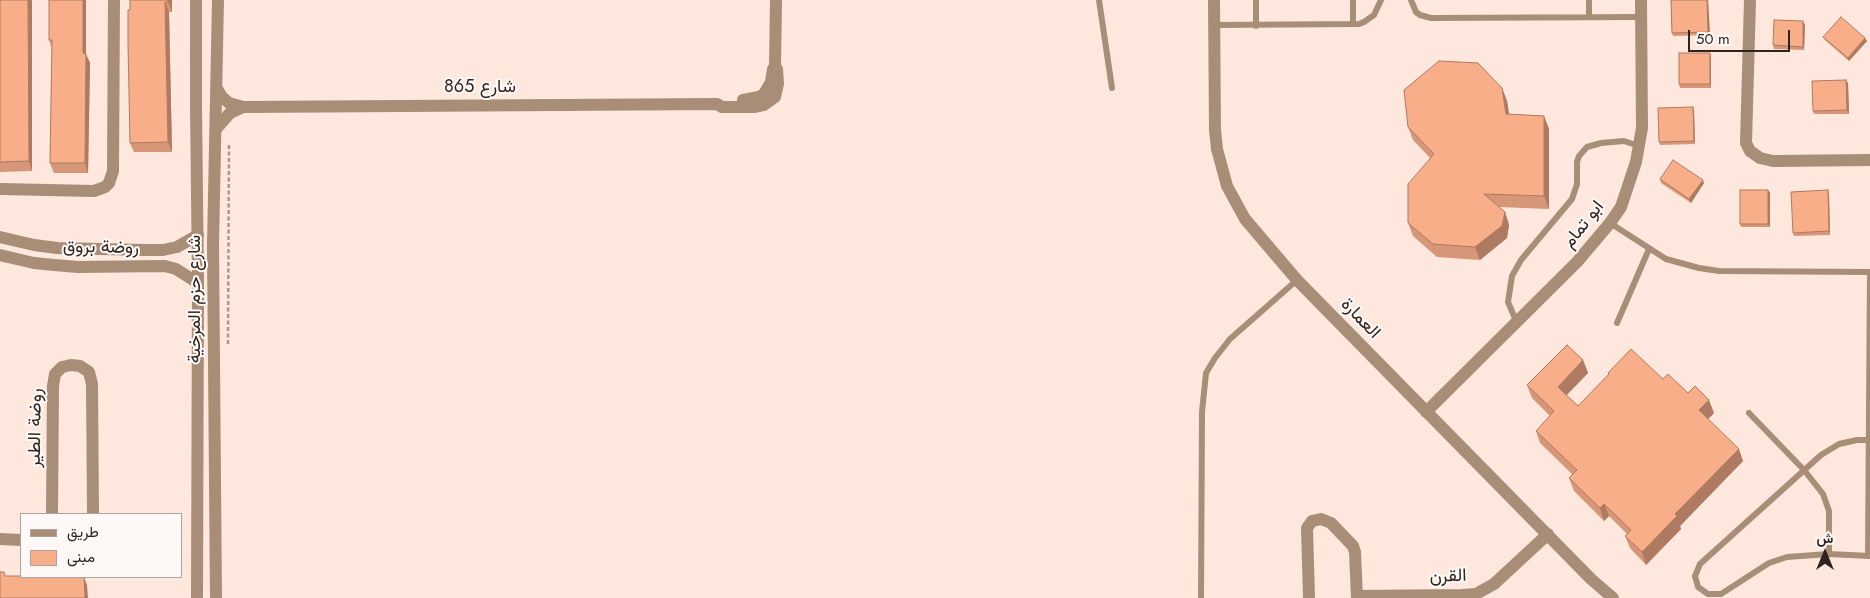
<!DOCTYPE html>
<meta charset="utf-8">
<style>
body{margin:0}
#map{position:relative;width:1870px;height:598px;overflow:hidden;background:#fee7dd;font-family:Jost,Vazirmatn,sans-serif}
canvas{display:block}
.legend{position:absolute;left:20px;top:513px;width:162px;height:65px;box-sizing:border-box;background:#fef9f6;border:1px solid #aba4a0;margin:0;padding:6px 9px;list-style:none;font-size:15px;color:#2e241f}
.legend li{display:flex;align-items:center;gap:10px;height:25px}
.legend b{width:25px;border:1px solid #aba4a0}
.north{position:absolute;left:1800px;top:528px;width:50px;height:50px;-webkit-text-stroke:4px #fef9f6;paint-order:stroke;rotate:0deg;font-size:14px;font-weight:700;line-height:20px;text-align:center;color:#2e241f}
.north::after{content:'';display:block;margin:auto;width:18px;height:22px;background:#2e241f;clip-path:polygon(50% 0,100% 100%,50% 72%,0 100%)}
.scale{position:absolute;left:1688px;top:30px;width:102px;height:22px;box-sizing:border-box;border:2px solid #2e241f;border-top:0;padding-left:6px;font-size:15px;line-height:18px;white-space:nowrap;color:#2e241f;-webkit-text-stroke:4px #fef9f6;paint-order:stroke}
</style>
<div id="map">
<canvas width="1870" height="598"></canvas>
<ul class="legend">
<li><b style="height:6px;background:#a88d77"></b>طريق</li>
<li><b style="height:14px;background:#f9ae8a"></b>مبنى</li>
</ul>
<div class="north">ش</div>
<div class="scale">50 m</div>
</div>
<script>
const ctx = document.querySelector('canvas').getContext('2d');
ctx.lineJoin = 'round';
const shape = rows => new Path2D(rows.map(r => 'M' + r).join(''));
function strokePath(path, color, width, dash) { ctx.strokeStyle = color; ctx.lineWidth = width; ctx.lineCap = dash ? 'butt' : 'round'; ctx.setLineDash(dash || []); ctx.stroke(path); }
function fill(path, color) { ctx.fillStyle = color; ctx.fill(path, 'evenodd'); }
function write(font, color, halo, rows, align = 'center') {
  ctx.font = font + ' Jost,Vazirmatn,sans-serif'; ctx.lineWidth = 4; ctx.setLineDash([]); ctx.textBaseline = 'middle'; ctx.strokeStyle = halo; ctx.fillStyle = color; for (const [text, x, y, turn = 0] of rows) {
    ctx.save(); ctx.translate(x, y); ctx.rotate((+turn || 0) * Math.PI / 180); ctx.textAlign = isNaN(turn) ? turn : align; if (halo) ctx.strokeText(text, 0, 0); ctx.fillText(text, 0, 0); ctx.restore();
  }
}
strokePath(shape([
 [228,344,229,145]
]), '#aa9890', 2.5, [4, 2.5]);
strokePath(shape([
 [1099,0,1112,88],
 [1411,0,1416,12,1420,15,1431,18,1641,17],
 [1589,17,1589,0],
 [1353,24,1353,0],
 [1214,25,1359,24,1364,22,1374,15,1381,0],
 [1256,26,1256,0],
 [1610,223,1666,259,1699,268,1719,271,1870,272],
 [1517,323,1508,302,1512,276,1521,260,1572,199,1577,184,1577,162,1579,156,1587,147,1601,143,1624,141,1639,146],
 [1617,323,1649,249],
 [1749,413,1804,470,1823,494,1829,511,1829,554],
 [1870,440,1857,440,1839,444,1821,455,1700,564,1695,576,1698,587,1708,594,1721,594,1769,563,1787,557,1829,554,1870,556],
 [1868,556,1870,272],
 [1201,598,1202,412,1206,373,1215,358,1230,339,1297,280]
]), '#a88d77', 6);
strokePath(shape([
 [1214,0,1215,130,1217,149,1227,186,1245,219,1297,280,1591,579,1613,598],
 [1750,0,1746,143,1750,151,1760,158,1773,161,1870,160],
 [217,89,222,97,229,103,243,107,717,104,722,107,755,107,764,105,775,97,778,84,777,69,775,66],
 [743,100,759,97,764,94,771,82,773,69,775,66,776,0],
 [216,129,230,113,243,107],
 [0,189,94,191,105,187,109,183,113,171,114,0],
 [0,237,34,245,57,248,145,250,163,250,177,247,198,235],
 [0,255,34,263,54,265,78,267,165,266,176,269,198,283],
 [1426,412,1577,262,1610,223,1621,207,1636,162,1642,128,1641,0],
 [52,514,53,386,55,374,62,367,71,365,80,366,89,372,92,384,93,514],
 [0,539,21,540],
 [1357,596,1462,595,1476,594,1494,584,1548,534],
 [1309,598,1307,528,1312,521,1321,519,1331,523,1353,546,1355,552,1357,598]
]), '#a88d77', 12);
strokePath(shape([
 [196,0,196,104,198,283,197,598],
 [216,598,213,245,218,0]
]), '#a88d77', 12);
fill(shape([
 [0,0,32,0,32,171,0,172],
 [49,0,86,0,86,54,90,63,88,173,54,173,50,163,52,48,49,40],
 [130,0,172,0,172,12,169,12,172,152,134,152,130,143],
 [1671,0,1708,0,1710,35,1673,36,1672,33],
 [1805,25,1804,50,1774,49,1773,45],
 [1823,37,1867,41,1849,61,1825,40],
 [1710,53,1711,56,1711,88,1680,88,1679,84],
 [1848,83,1849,114,1814,114,1813,111],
 [1502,88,1507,101,1509,114,1544,116,1549,129,1549,209,1498,207,1505,212,1509,225,1507,238,1480,260,1437,257,1413,236,1408,223,1430,158,1413,140,1408,127],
 [1693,107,1694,111,1695,144,1660,145,1659,142],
 [1660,179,1704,183,1691,203,1661,183],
 [1768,190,1770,193,1770,227,1741,227,1740,224],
 [1829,194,1830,235,1794,236,1793,233],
 [1583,360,1588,373,1566,395,1578,406,1609,375,1608,373,1663,379,1688,393,1714,413,1708,419,1743,461,1680,526,1681,529,1646,565,1630,548,1625,536,1627,534,1609,516,1604,521,1574,491,1569,478,1572,474,1540,443,1536,431,1550,416,1532,398,1527,385]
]), '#d69677');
fill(shape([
 [28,0,32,0,32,171,29,161],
 [83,0,86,0,86,54,90,63,88,173,85,163,83,53],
 [168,0,172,0,172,12,168,2],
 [1707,0,1708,0,1710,35,1708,32],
 [165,2,169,12,172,152,168,142],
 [1803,21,1805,25,1804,50,1803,47],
 [1865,38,1867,41,1849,61,1848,58],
 [1710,53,1711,56,1711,88,1710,84],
 [1846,80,1848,83,1849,114,1847,110],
 [1502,88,1507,101,1511,127,1506,114],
 [1693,107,1694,111,1695,144,1694,141],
 [1544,116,1549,129,1549,209,1544,196],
 [1703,180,1704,183,1691,203,1689,199],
 [1768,190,1770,193,1770,227,1768,224],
 [1828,190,1829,194,1830,235,1829,231],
 [1505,212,1509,225,1507,238,1480,260,1475,247],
 [1583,360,1588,373,1562,400,1558,387],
 [1709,400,1714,413,1704,423,1699,410],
 [1739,449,1743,461,1680,526,1681,529,1646,565,1642,552,1675,514],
 [1604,504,1609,516,1604,521,1600,508],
 [84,577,87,585,88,598,85,598]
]), '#ae7a61');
const building = shape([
 [0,0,28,0,29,161,0,162,0,0],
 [49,0,83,0,83,53,86,54,85,163,50,163,52,40,49,40,49,0],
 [130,0,168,0,168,2,165,2,168,142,130,143,128,44,128,10,130,10,130,0],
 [1671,0,1707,0,1708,32,1672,33,1671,0],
 [1841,17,1865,38,1848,58,1823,37,1841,17],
 [1774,20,1803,21,1803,47,1773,45,1774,20],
 [1679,53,1710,53,1710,84,1679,84,1679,53],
 [1439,61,1478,63,1502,88,1506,114,1544,116,1544,196,1484,194,1505,212,1502,226,1475,247,1433,244,1408,223,1408,184,1434,154,1408,127,1404,90,1439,61],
 [1846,80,1847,110,1813,111,1812,81,1846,80],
 [1693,107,1694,141,1659,142,1658,108,1693,107],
 [1673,160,1703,180,1689,199,1660,179,1673,160],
 [1740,190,1768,190,1768,224,1740,224,1740,190],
 [1828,190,1829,231,1793,233,1791,192,1828,190],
 [1567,345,1583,360,1558,387,1578,406,1609,374,1608,373,1631,349,1663,379,1668,374,1688,393,1695,386,1709,400,1699,410,1739,449,1675,514,1677,516,1642,552,1625,536,1631,530,1604,504,1600,508,1569,478,1577,470,1536,431,1554,411,1527,385,1567,345],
 [0,572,4,572,5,576,21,576,21,577,84,577,85,598,0,598,0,572]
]);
fill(building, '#f9ae8a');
strokePath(building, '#ae7a61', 1);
write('18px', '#2e241f', '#fef9f6', [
 ["شارع 865",480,88],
 ["ابو تمام",1584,225,-52],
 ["روضة بروق",101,248,1],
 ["شارع حزم المرخية",196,299,-90],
 ["العمارة",1360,319,46],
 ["روضة الطير",36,428,-89],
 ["القرن",1448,577,-2]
]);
</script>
